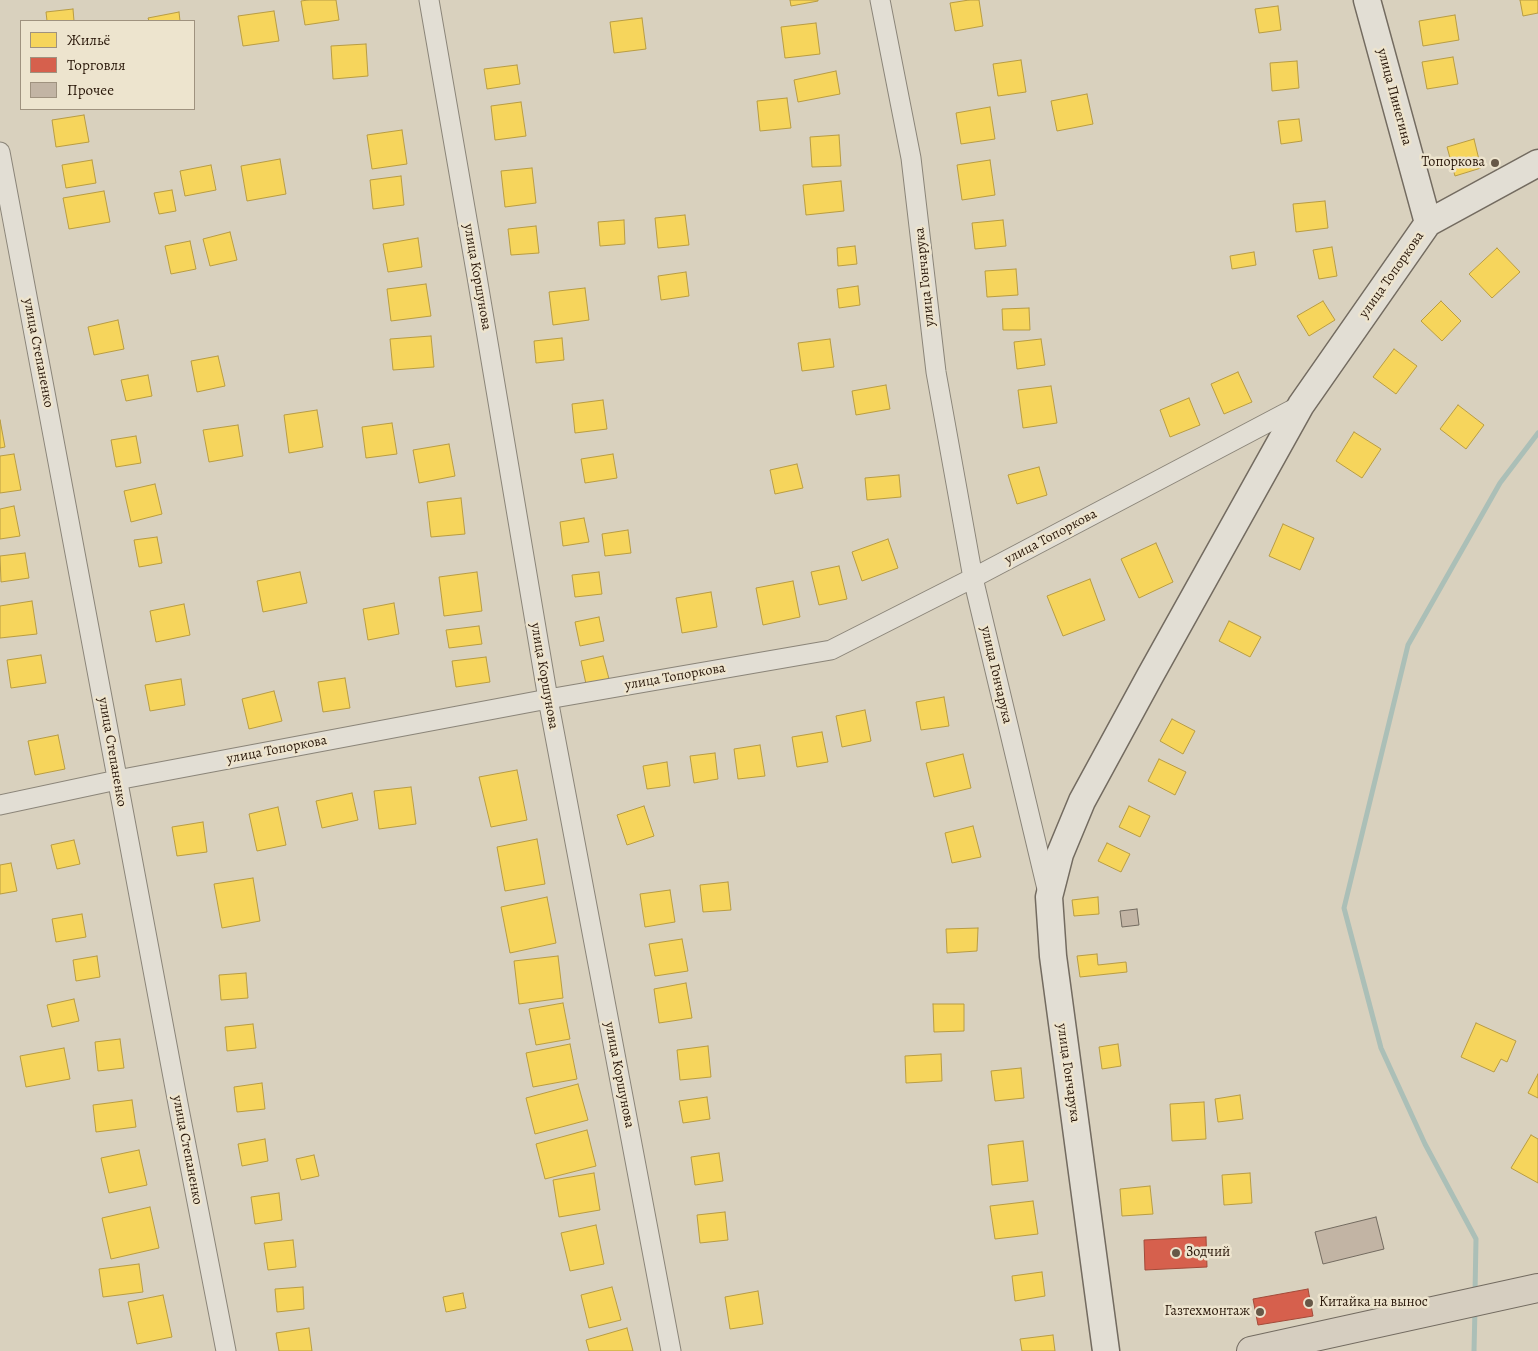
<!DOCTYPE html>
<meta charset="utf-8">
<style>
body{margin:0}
#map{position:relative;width:1538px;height:1351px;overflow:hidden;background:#d9d1be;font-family:Alegreya,serif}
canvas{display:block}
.legend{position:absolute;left:20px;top:20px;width:175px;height:90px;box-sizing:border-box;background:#ede4ce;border:1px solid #9f927f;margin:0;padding:6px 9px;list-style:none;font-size:15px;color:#291709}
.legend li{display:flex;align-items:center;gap:10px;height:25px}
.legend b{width:25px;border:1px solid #9f927f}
</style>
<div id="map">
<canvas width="1538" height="1351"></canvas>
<ul class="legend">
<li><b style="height:14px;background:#f6d55c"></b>Жильё</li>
<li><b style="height:14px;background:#d6604d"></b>Торговля</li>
<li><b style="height:14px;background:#c2b4a4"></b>Прочее</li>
</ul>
</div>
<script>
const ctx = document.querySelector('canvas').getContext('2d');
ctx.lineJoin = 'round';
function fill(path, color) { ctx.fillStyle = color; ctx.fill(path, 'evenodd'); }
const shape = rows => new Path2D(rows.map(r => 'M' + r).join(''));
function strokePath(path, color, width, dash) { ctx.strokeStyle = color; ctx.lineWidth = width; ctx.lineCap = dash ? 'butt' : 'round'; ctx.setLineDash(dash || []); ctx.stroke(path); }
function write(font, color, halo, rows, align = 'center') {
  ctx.font = font + ' Alegreya,serif'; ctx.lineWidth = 5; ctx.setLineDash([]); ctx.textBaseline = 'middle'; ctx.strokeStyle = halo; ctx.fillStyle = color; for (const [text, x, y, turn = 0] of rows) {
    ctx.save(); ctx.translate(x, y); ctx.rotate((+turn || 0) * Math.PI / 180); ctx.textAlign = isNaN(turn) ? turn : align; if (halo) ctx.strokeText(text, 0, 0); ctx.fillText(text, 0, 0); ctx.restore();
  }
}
const homes = shape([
 [308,0,336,0,339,20,305,25,301,1,308,0],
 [790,0,818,0,818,1,791,6,790,0],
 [969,0,979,0,983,26,955,31,950,3,969,0],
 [1520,0,1538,0,1538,13,1523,16,1520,0],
 [1278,6,1281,30,1259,33,1255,9,1278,6],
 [73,9,74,21,47,21,46,12,73,9],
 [274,11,279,41,243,46,238,16,274,11],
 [179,12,180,21,149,21,148,18,179,12],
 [1455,15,1459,40,1423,46,1419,21,1455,15],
 [642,18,646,49,614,53,610,22,642,18],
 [816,23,820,54,785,58,781,27,816,23],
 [366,44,368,76,333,79,331,46,366,44],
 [1453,57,1458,84,1427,89,1422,62,1453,57],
 [1021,60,1026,92,998,96,993,64,1021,60],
 [1297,61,1299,88,1272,91,1270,63,1297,61],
 [517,65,520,84,487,89,484,69,517,65],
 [836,71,840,94,798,102,794,80,836,71],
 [1087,94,1093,124,1057,131,1051,101,1087,94],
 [787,98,791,128,760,131,757,101,787,98],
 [521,102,526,136,495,140,491,106,521,102],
 [990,107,995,139,961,144,956,113,990,107],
 [84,115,89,142,56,147,52,120,84,115],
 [1299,119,1302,141,1281,144,1278,121,1299,119],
 [402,130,407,164,372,169,367,135,402,130],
 [839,135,841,166,812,167,810,137,839,135],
 [1474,139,1481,168,1455,176,1447,147,1474,139],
 [280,159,286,194,247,201,241,166,280,159],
 [92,160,96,183,66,188,62,165,92,160],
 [990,160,995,195,962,200,957,165,990,160],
 [211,165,216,190,185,196,180,171,211,165],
 [532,168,536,203,505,207,501,171,532,168],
 [401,176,404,205,373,209,370,180,401,176],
 [841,181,844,211,806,215,803,185,841,181],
 [172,190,176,211,159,214,154,193,172,190],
 [104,191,110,222,69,229,63,198,104,191],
 [1325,201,1328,228,1296,232,1293,204,1325,201],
 [685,215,689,245,658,248,655,218,685,215],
 [624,220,625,244,600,246,598,222,624,220],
 [1003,220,1006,246,975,249,972,223,1003,220],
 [536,226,539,253,511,255,508,229,536,226],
 [230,232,237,260,210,266,203,239,230,232],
 [418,238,422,267,388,272,383,244,418,238],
 [190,241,196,269,171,274,165,246,190,241],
 [855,246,857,264,838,266,837,248,855,246],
 [1332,247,1337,276,1319,279,1313,250,1332,247],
 [1497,248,1520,272,1492,298,1469,274,1497,248],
 [1254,252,1256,265,1232,269,1230,256,1254,252],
 [1016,269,1018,295,987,297,985,271,1016,269],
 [686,272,689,296,661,300,658,276,686,272],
 [426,284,431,316,391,321,387,289,426,284],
 [858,286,860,305,839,308,837,289,858,286],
 [585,288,589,320,553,325,549,292,585,288],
 [1323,301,1335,320,1309,336,1297,316,1323,301],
 [1441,301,1461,321,1442,341,1421,321,1441,301],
 [1029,308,1030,330,1003,330,1002,309,1029,308],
 [118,320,124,349,94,355,88,327,118,320],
 [431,336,434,367,393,370,390,339,431,336],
 [562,338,564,360,536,363,534,341,562,338],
 [830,339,834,367,802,371,798,343,830,339],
 [1041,339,1045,365,1017,369,1014,342,1041,339],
 [1394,349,1417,366,1396,394,1373,377,1394,349],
 [218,356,225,386,197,392,191,361,218,356],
 [1238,372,1252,402,1224,414,1211,384,1238,372],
 [148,375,152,396,126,401,121,380,148,375],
 [886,385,890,409,856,415,852,391,886,385],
 [1051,386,1057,423,1023,428,1018,390,1051,386],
 [1189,398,1200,425,1170,437,1160,410,1189,398],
 [603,400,607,429,575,433,572,404,603,400],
 [1458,405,1484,425,1466,449,1440,429,1458,405],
 [317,410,323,447,289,453,284,415,317,410],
 [0,420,5,447,0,448,0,420],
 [392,423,397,454,366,458,362,427,392,423],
 [238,425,243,456,209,462,203,430,238,425],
 [1354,432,1381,449,1362,478,1336,461,1354,432],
 [136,436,141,463,116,467,111,440,136,436],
 [449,444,455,476,419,483,413,450,449,444],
 [14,454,21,490,0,493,0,456,14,454],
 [613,454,617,478,585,483,581,459,613,454],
 [797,464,803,488,775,494,770,470,797,464],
 [1039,467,1047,495,1017,504,1008,475,1039,467],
 [899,475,901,497,867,500,865,478,899,475],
 [155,484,162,514,131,522,124,491,155,484],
 [461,498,465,534,431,537,427,502,461,498],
 [14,506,20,536,0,539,0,509,14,506],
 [584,518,589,542,563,546,560,522,584,518],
 [1283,524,1314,538,1300,570,1269,556,1283,524],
 [628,530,631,553,605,556,602,534,628,530],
 [157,537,162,563,139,567,134,540,157,537],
 [888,539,898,568,862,581,852,552,888,539],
 [1156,543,1173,582,1139,598,1121,559,1156,543],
 [25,553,29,578,1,582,0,556,25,553],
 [839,566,847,599,819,605,811,572,839,566],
 [300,572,307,603,263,612,257,581,300,572],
 [477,572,482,611,444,616,439,577,477,572],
 [599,572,602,594,575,597,572,575,599,572],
 [1090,579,1105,620,1063,636,1047,596,1090,579],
 [793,581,800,617,763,625,756,588,793,581],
 [711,592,717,627,682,633,676,598,711,592],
 [32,601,37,634,0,638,0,606,32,601],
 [394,603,399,634,368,640,363,609,394,603],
 [184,604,190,635,156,642,150,611,184,604],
 [599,617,604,641,580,646,575,622,599,617],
 [1229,621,1261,637,1250,657,1219,641,1229,621],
 [479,626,482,644,449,648,446,630,479,626],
 [41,655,46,683,11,688,7,660,41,655],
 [603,656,609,679,586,684,581,661,603,656],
 [486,657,490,682,456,687,452,661,486,657],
 [345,678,350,708,323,712,318,682,345,678],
 [181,679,185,705,150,711,145,685,181,679],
 [274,691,282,721,249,729,242,699,274,691],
 [944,697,949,726,921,730,916,702,944,697],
 [865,710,871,741,842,747,836,716,865,710],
 [1172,719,1195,731,1183,754,1160,741,1172,719],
 [822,732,828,762,797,767,792,737,822,732],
 [58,735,65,769,35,775,28,741,58,735],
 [760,745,765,776,738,779,734,749,760,745],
 [715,753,718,779,694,783,690,756,715,753],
 [963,754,971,788,934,797,926,763,963,754],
 [1159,759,1186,772,1175,795,1148,781,1159,759],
 [667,762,670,786,647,789,643,766,667,762],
 [517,770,527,820,491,827,479,777,517,770],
 [411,787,416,824,379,829,374,791,411,787],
 [352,793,358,820,322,828,316,801,352,793],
 [644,806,654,836,627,845,617,815,644,806],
 [1129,806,1150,816,1140,837,1119,827,1129,806],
 [278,807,286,845,257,851,249,814,278,807],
 [203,822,207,852,177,856,172,827,203,822],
 [973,826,981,857,952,863,945,833,973,826],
 [537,839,545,884,505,891,497,847,537,839],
 [74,840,80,864,57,869,51,845,74,840],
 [1107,843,1130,854,1121,872,1098,861,1107,843],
 [11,863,17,891,0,894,0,865,11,863],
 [253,878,260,921,222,928,214,884,253,878],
 [728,882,731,910,703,912,700,885,728,882],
 [670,890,675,922,645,927,640,894,670,890],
 [547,897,556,943,510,953,501,907,547,897],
 [1098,897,1099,914,1074,916,1072,900,1098,897],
 [82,914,86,937,56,942,52,919,82,914],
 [978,928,977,951,947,953,946,929,978,928],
 [682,939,688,971,655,976,649,944,682,939],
 [1097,954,1098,965,1126,962,1127,972,1080,977,1077,956,1097,954],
 [97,956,100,977,76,981,73,960,97,956],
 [558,956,563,998,519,1004,514,961,558,956],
 [246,973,248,998,221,1000,219,975,246,973],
 [686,983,692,1018,659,1023,654,989,686,983],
 [74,999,79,1021,52,1027,47,1005,74,999],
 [563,1003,570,1039,536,1045,529,1009,563,1003],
 [933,1004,964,1004,964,1031,934,1032,933,1004],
 [1476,1023,1516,1041,1507,1062,1501,1059,1494,1072,1461,1057,1476,1023],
 [253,1024,256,1048,227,1051,225,1027,253,1024],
 [120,1039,124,1068,98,1071,95,1042,120,1039],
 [570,1044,577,1079,533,1087,526,1053,570,1044],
 [1118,1044,1121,1066,1102,1069,1099,1047,1118,1044],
 [708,1046,711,1077,680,1080,677,1050,708,1046],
 [64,1048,70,1079,26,1087,20,1056,64,1048],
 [941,1054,942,1081,906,1083,905,1056,941,1054],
 [1021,1068,1024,1098,995,1101,991,1071,1021,1068],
 [1538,1074,1538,1098,1528,1093,1538,1074],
 [262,1083,265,1109,237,1112,234,1087,262,1083],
 [578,1084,588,1120,535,1134,526,1098,578,1084],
 [1240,1095,1243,1119,1218,1122,1215,1099,1240,1095],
 [707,1097,710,1119,683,1123,679,1101,707,1097],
 [132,1100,136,1127,96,1132,93,1105,132,1100],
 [1204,1102,1206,1139,1172,1141,1170,1104,1204,1102],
 [587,1130,596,1166,545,1179,536,1144,587,1130],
 [1531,1135,1538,1139,1538,1183,1511,1168,1531,1135],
 [265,1139,268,1161,242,1166,238,1144,265,1139],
 [1023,1141,1028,1181,992,1185,988,1145,1023,1141],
 [139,1150,147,1185,109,1193,101,1158,139,1150],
 [719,1153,723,1181,695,1185,691,1157,719,1153],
 [314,1155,319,1176,301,1180,296,1159,314,1155],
 [594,1173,600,1210,559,1217,553,1180,594,1173],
 [1250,1173,1252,1203,1224,1205,1222,1175,1250,1173],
 [1150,1186,1153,1214,1122,1216,1120,1189,1150,1186],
 [279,1193,282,1220,255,1224,251,1197,279,1193],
 [1033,1201,1038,1234,995,1239,990,1206,1033,1201],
 [150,1207,159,1248,111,1259,102,1218,150,1207],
 [725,1212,728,1240,700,1243,697,1215,725,1212],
 [596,1225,604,1264,570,1271,561,1233,596,1225],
 [293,1240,296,1267,268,1270,264,1243,293,1240],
 [139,1264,143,1292,103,1297,99,1269,139,1264],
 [1042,1272,1045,1296,1015,1301,1012,1276,1042,1272],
 [303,1287,304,1309,277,1312,275,1289,303,1287],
 [612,1287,621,1320,589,1328,581,1295,612,1287],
 [758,1291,763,1324,730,1329,725,1297,758,1291],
 [463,1293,466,1308,446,1312,443,1297,463,1293],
 [163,1295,172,1337,137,1344,128,1302,163,1295],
 [309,1328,312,1351,279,1351,276,1333,309,1328],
 [627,1328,633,1351,589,1351,586,1340,627,1328],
 [1053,1335,1055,1351,1022,1351,1020,1339,1053,1335]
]);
fill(homes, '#f6d55c');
strokePath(homes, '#b89c43', 1);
const shops = shape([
 [1206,1237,1207,1267,1145,1270,1144,1240,1206,1237],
 [1308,1289,1313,1316,1258,1325,1253,1299,1308,1289]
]);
fill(shops, '#d6604d');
strokePath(shops, '#a24a39', 1);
strokePath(shape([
 [1475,1293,1476,1239,1425,1144,1381,1048,1344,908,1408,645,1500,483,1538,433],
 [1474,1351,1475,1309]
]), '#abbfb7', 5);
const building = shape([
 [1137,909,1139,925,1122,927,1120,911,1137,909],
 [1376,1217,1384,1249,1323,1264,1315,1232,1376,1217]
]);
fill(building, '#c2b4a4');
strokePath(building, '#736b60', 1);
const street = shape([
 [429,0,477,277,548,699,671,1351],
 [880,0,911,158,936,372,973,578,1048,893],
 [0,152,179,1109,226,1351],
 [0,805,117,780,548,699,831,650,973,578,1301,405]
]);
const secondary = shape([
 [1367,0,1428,223],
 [1106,1351,1053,956,1049,897,1060,854,1082,801,1150,676,1301,405,1428,223,1538,163]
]);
const primary = shape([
 [1251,1351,1538,1288]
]);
strokePath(street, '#8b8579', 21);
strokePath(secondary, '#736b60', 29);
strokePath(primary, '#736b60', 30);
strokePath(street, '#e2ded4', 19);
strokePath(secondary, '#e2ded4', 26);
strokePath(primary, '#d6cec0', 28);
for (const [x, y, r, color] of [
 [1495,163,5,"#675848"],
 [1176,1253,5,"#675848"],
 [1309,1303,5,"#675848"],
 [1260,1312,5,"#675848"]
]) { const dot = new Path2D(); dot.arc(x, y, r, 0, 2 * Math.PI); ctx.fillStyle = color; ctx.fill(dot); strokePath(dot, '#ede4ce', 2); }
write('14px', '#291709', '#ede4ce', [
 ["улица Пинегина",1394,97,75],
 ["улица Топоркова",1392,275,-55],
 ["улица Коршунова",477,277,80],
 ["улица Гончарука",925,277,-96],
 ["улица Степаненко",38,353,79],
 ["улица Топоркова",1051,537,-28],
 ["улица Гончарука",996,675,77],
 ["улица Коршунова",544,676,80],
 ["улица Топоркова",675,677,-10],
 ["улица Топоркова",277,750,-11],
 ["улица Степаненко",112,752,80],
 ["улица Гончарука",1068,1073,82],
 ["улица Коршунова",619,1075,79],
 ["улица Степаненко",187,1150,79]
]);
write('14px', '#291709', '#ede4ce', [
 ["Топоркова",1485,163],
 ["Зодчий",1186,1253,"left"],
 ["Китайка на вынос",1319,1303,"left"],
 ["Газтехмонтаж",1250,1312]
], 'right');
</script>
